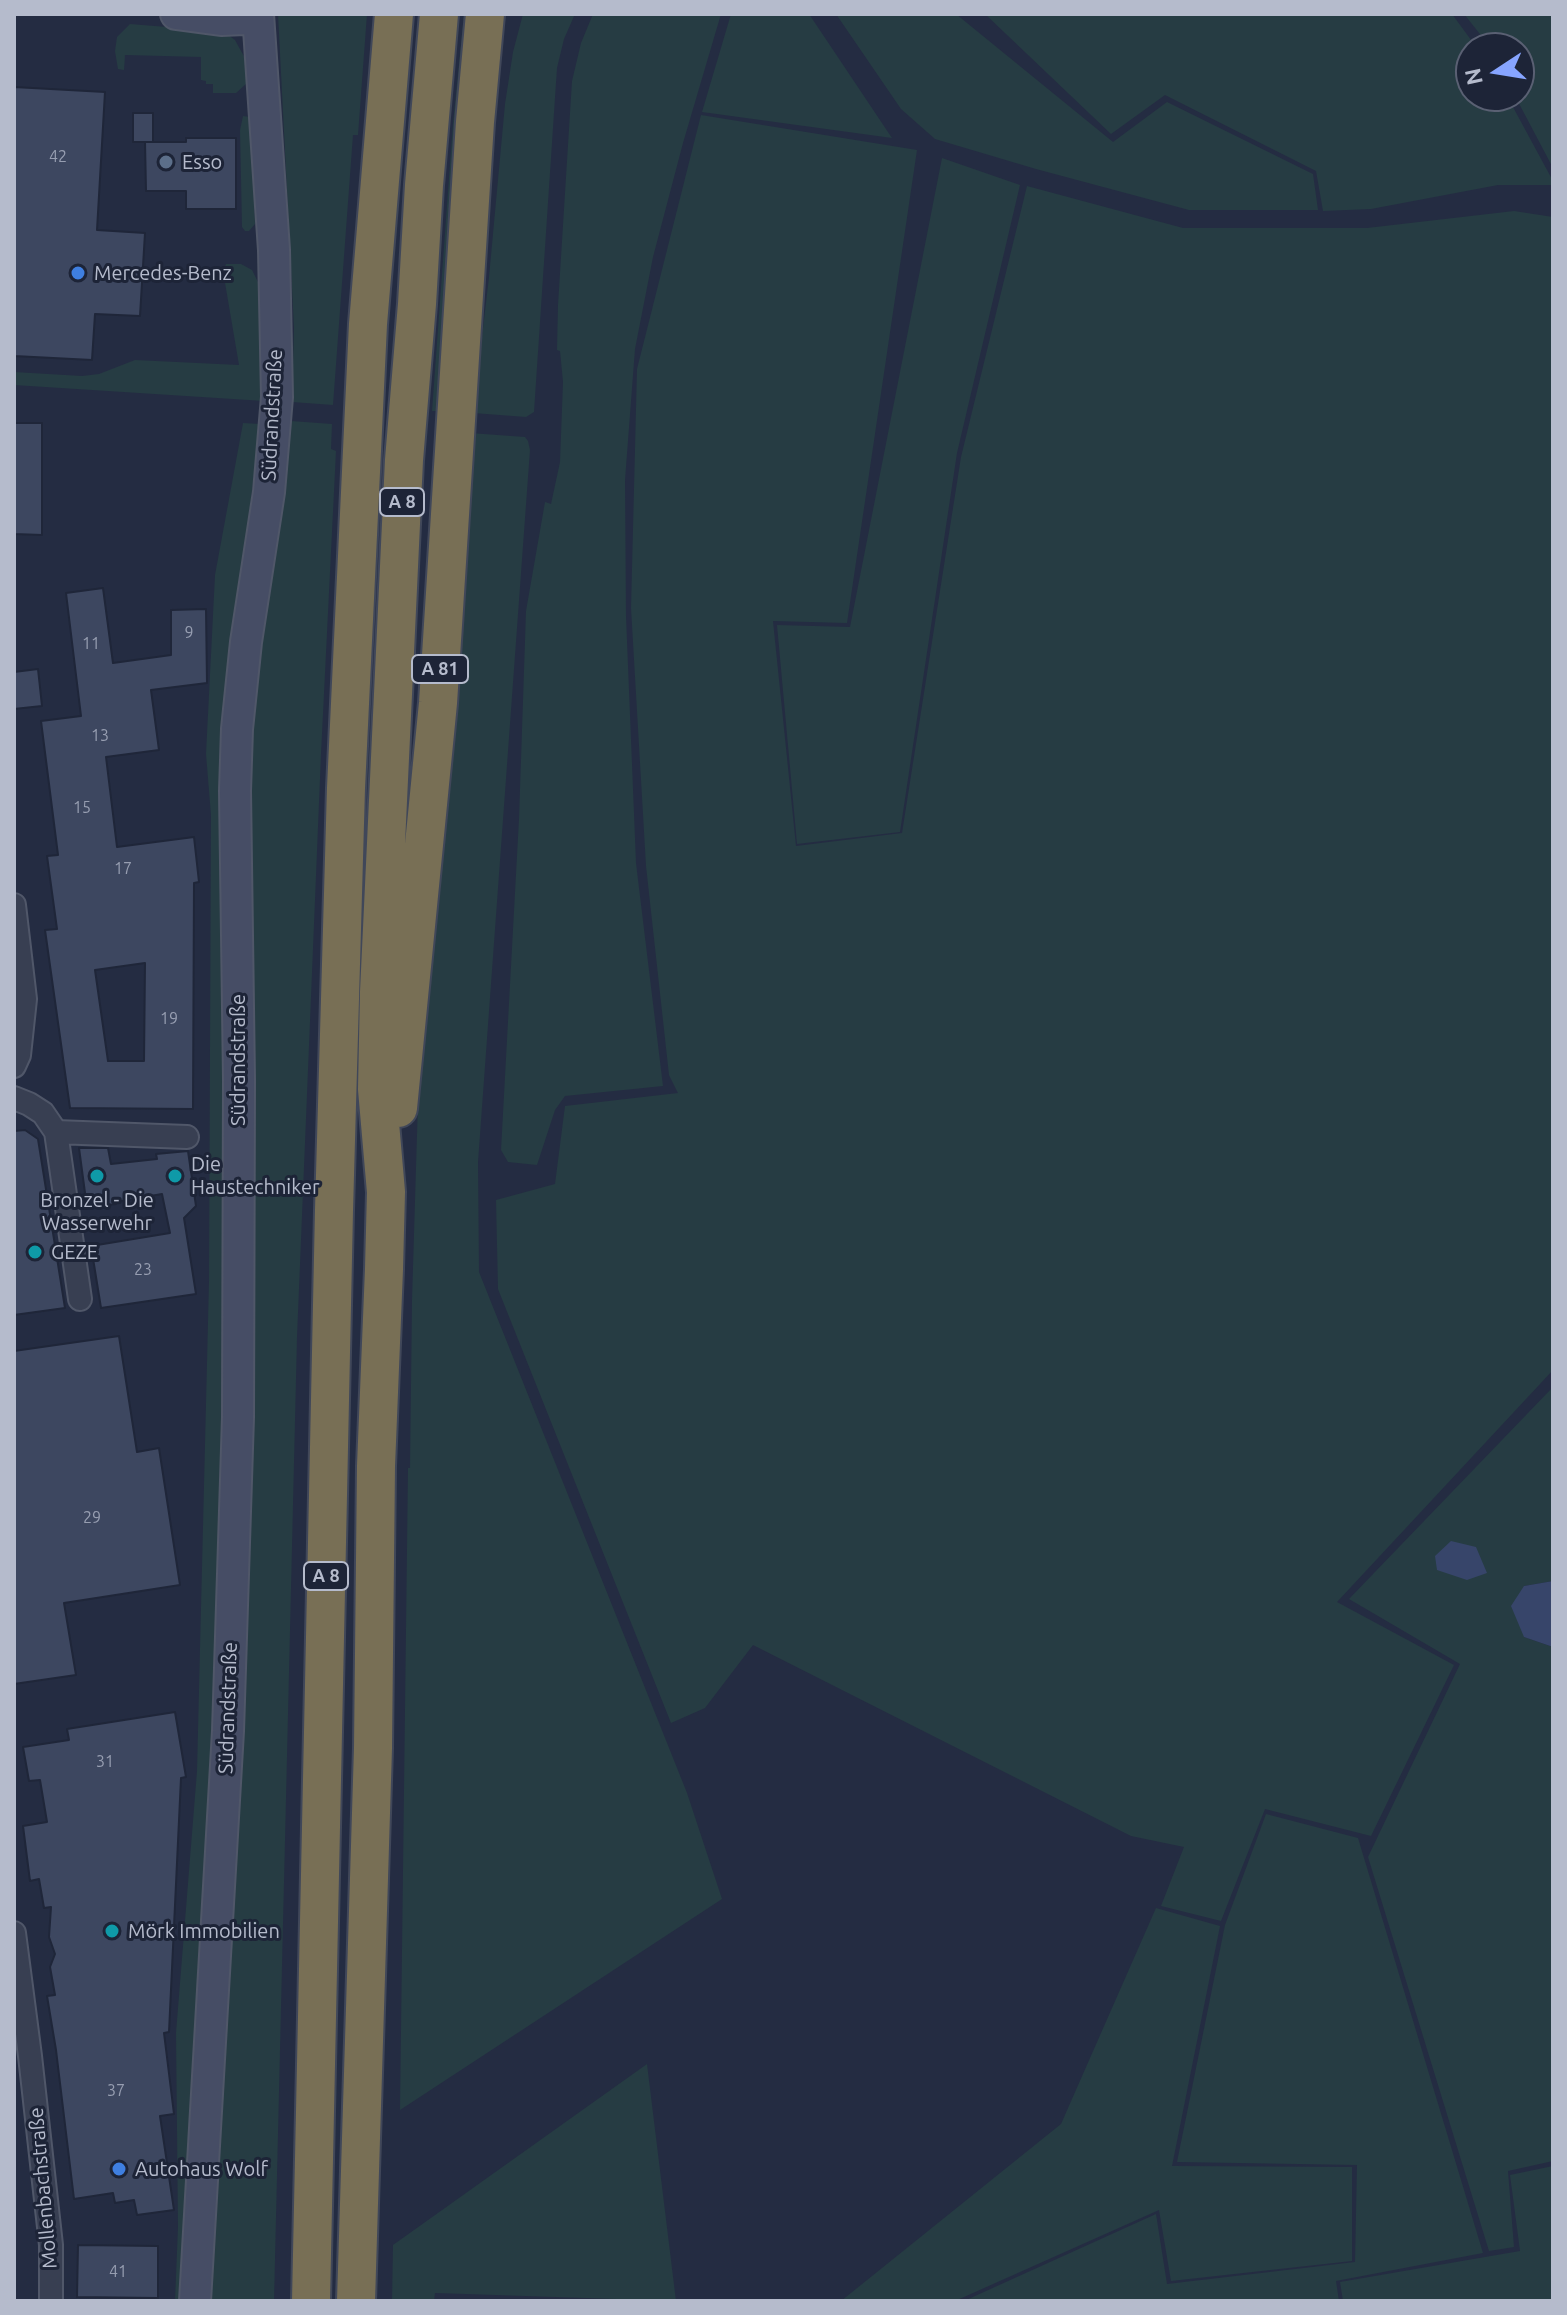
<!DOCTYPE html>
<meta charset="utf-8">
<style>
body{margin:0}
#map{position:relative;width:1567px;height:2315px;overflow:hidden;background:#242c42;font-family:Ubuntu,sans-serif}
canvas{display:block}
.frame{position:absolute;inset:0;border:16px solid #b5bbcc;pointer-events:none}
.north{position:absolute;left:1455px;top:32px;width:80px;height:80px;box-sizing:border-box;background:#1d2437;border:2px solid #5a6073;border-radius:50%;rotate:258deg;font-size:22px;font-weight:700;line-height:32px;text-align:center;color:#b5bbcc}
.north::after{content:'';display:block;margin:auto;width:28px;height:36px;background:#87a5ff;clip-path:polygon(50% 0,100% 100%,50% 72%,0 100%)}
</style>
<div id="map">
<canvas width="1567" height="2315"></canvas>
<div class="frame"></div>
<div class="north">N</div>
</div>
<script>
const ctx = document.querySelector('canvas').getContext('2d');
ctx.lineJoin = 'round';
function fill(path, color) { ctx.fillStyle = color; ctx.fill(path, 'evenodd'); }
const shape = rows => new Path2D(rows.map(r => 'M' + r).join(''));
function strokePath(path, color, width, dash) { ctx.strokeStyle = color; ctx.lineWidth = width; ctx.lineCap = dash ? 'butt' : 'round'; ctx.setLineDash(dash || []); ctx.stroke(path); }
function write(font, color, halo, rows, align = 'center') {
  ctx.font = font + ' Ubuntu,sans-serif'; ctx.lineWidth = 6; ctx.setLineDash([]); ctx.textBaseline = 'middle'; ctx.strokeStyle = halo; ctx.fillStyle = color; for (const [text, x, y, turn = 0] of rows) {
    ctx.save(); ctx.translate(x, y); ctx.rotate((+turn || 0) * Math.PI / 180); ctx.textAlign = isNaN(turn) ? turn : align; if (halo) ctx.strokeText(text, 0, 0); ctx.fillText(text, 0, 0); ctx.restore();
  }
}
fill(shape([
 [278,14,367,14,358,135,353,135,333,405,292,402,294,328],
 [464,14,473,14,441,411,432,411,453,123],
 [523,14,575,14,564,39,557,68,534,412,526,417,473,413,489,277,505,104,513,52],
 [593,14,721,14,683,143,653,257,635,349,625,480,626,616,636,863,663,1086,565,1096,555,1110,537,1165,508,1162,501,1150,519,819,526,611,545,502,551,504,560,462,563,382,560,351,557,350,558,305,572,81,581,43],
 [731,14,809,14,892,138,702,112],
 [836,14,956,14,1113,142,1167,102,1313,174,1318,210,1189,210,1036,169,935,139,901,109],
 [985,14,1452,14,1477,48,1471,48,1471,96,1507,96,1553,181,1553,185,1498,185,1371,209,1323,211,1316,171,1165,95,1111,134],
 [1464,14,1553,14,1553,168,1515,96,1519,96,1519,48,1491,48],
 [130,24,216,31,227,34,235,40,246,60,249,72,246,84,236,93,213,93,213,84,206,84,206,81,201,80,201,57,125,55,124,70,118,69,115,51,117,37],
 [701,115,917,150,847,623,773,621,796,846,902,833,961,457,1027,186,1183,228,1367,228,1514,211,1553,217,1553,1370,1337,1602,1454,1665,1371,1836,1265,1809,1221,1921,1161,1906,1184,1847,1131,1836,753,1645,705,1708,671,1723,498,1289,496,1200,555,1184,565,1106,678,1093,669,1075,646,866,631,608,637,369],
 [243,116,250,117,252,120,255,224,249,231,245,231,242,227,240,130],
 [942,158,1020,185,957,453,900,832,797,844,777,625,850,627],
 [226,264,241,264,252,270,259,284,264,401,14,385,14,372,82,376,99,374,135,360,239,365,223,271],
 [291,421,332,424,331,449,336,451,321,754,297,1337,274,2301,207,2301,247,745,258,631],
 [243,423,260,424,228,692,223,1464,212,1763,186,2301,175,2301,178,2227,176,2033,197,1771,209,1281,211,815,206,754,215,575],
 [470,433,525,437,528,441,530,450,478,1162,479,1272,687,1793,722,1899,400,2110,408,1468,410,1468,412,1300,420,1035],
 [1553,1387,1553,1581,1524,1586,1524,1637,1553,1647,1553,2161,1508,2171,1514,2247,1489,2251,1368,1857,1460,1664,1349,1599],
 [1266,1814,1358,1838,1483,2253,1336,2281,1339,2301,964,2301,1156,2214,1167,2284,1355,2262,1357,2165,1177,2162,1225,1925],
 [1156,1908,1220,1926,1172,2166,1352,2167,1352,2261,1171,2281,1159,2210,955,2301,841,2301,1061,2124],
 [647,2064,676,2301,435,2293,434,2301,392,2301,393,2245],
 [1553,2166,1553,2301,1343,2301,1340,2282,1520,2251,1510,2175]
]), '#263c43');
fill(shape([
 [1451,1541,1476,1547,1487,1573,1467,1580,1437,1570,1435,1556],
 [1553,1581,1553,1647,1524,1637,1511,1606,1524,1586]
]), '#37456a');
const building = shape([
 [14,87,105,92,97,230,145,233,140,316,95,314,92,360,14,356,14,87],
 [133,113,153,113,153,142,133,142,133,113],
 [186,138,236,138,236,209,186,209,186,191,146,191,145,142,186,142,186,138],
 [14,423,42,423,42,535,14,534,14,423],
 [103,588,113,663,171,655,171,610,206,609,207,683,151,690,159,750,106,757,117,847,194,837,199,882,194,883,193,1109,70,1108,45,930,57,929,47,856,58,855,41,721,81,716,66,593,103,588],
 [145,963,144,1061,108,1061,95,970,145,963],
 [38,669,42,706,14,709,14,672,38,669],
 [25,1130,38,1139,65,1308,14,1315,14,1131,25,1130],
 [79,1148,108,1148,111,1164,157,1159,156,1154,188,1151,196,1206,184,1218,196,1294,101,1308,91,1246,170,1233,162,1194,116,1202,116,1204,87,1208,79,1148],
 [119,1336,137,1452,159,1448,180,1585,64,1603,76,1675,14,1684,14,1351,119,1336],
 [175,1712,186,1777,181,1778,169,2032,164,2033,174,2114,160,2116,174,2210,137,2215,134,2200,115,2203,113,2193,74,2199,56,2050,47,1996,55,1995,50,1967,55,1954,49,1937,51,1907,44,1908,39,1879,30,1881,23,1826,47,1822,40,1780,29,1781,23,1747,69,1740,67,1729,175,1712],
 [78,2245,158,2246,158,2298,77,2297,78,2245]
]);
fill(building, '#3d4760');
strokePath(building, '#1f2639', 2);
const street = shape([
 [14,905,25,999,19,1055,14,1066],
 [14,1098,29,1104,43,1113,56,1132,80,1299],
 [56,1132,187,1137],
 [14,1933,30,2056,51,2245,51,2301]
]);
const secondary = shape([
 [176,14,221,20,245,19,256,14],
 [195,2301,228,1731,238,1417,239,1080,235,791,237,729,246,642,269,492,277,397,274,250,258,14]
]);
const highway = shape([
 [398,1108,438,703,475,122,485,14],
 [311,2301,334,1210,346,788,368,324,394,14],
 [356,2301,373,1748,376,1466,384,1269,386,1192,377,1089,379,992,404,460,417,304,424,185,439,14]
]);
strokePath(street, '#505769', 26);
strokePath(secondary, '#505769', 34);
strokePath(highway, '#404759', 42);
strokePath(street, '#383f52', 22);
strokePath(secondary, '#464d65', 30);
strokePath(highway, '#786f55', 38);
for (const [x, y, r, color] of [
 [166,162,8,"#5c6f8a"],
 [78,273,8,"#3f7fe0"],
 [97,1176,8,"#0f9aa8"],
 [175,1176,8,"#0f9aa8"],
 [35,1252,8,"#0f9aa8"],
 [112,1931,8,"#0f9aa8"],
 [119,2169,8,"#3f7fe0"]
]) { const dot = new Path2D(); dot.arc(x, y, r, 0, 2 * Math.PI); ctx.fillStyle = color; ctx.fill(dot); strokePath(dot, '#1d2437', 3); }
write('16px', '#979eb1', null, [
 ["42",58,157],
 ["9",189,633],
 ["11",91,644],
 ["13",100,736],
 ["15",82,808],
 ["17",123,869],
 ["19",169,1019],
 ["23",143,1270],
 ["29",92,1518],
 ["31",105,1762],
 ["37",116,2091],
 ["41",118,2272]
]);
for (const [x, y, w] of [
 [402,502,44],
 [440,669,56],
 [326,1576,44]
]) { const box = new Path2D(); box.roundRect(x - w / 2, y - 14, w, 28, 6); ctx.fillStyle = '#1d2437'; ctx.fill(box); strokePath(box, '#b5bbcc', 2); }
write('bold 18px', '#b5bbcc', null, [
 ["A 8",402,502],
 ["A 81",440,669],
 ["A 8",326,1576]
]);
write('20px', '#b5bbcc', '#1d2437', [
 ["Esso",182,162],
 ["Mercedes-Benz",94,273],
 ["Die",191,1164],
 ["Haustechniker",191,1187],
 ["Bronzel - Die",97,1200,"center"],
 ["Wasserwehr",97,1223,"center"],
 ["GEZE",51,1252],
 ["Mörk Immobilien",128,1931],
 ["Autohaus Wolf",135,2169]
], 'left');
write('20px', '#b5bbcc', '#1d2437', [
 ["Südrandstraße",272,415,-87],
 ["Südrandstraße",238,1060,-90],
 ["Südrandstraße",228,1708,-88],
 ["Mollenbachstraße",43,2188,-95]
]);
</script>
